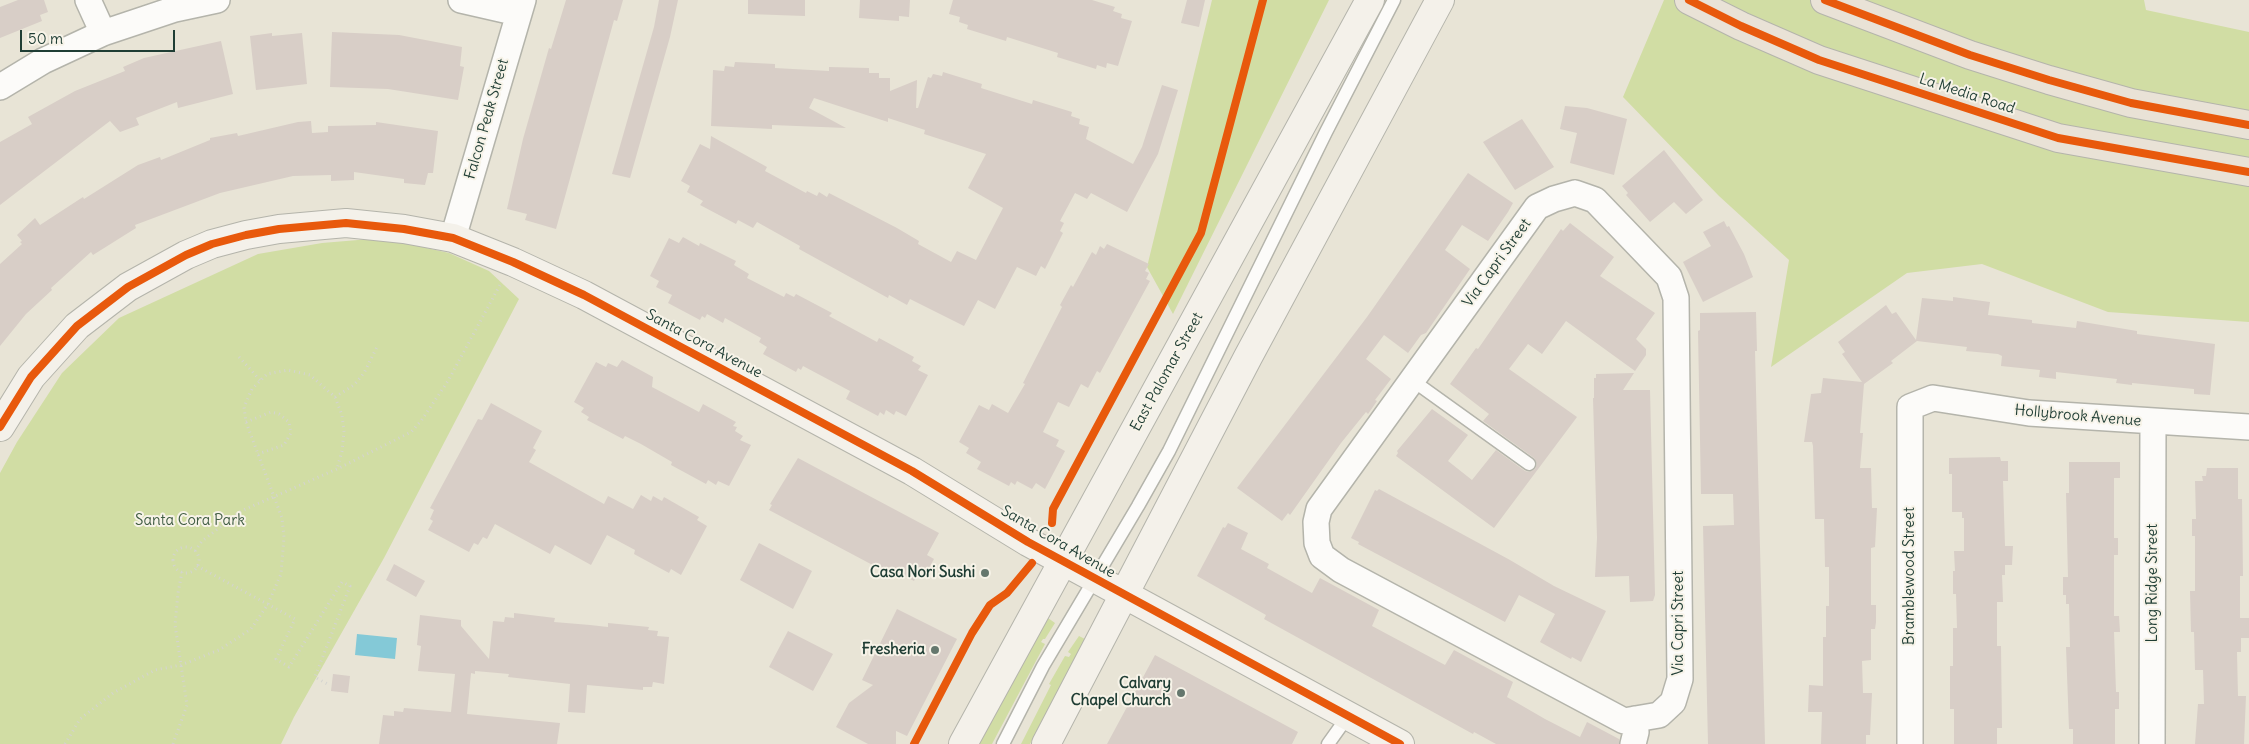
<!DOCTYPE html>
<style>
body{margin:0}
#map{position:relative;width:2249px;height:744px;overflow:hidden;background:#e8e4d6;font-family:Delius,sans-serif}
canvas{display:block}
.scale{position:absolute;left:20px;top:30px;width:155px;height:22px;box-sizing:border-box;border:2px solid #1f3d34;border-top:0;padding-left:6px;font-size:15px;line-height:18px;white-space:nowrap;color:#1f3d34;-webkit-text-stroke:4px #f7f3e8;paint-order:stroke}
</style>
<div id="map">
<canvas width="2249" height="744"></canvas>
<div class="scale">50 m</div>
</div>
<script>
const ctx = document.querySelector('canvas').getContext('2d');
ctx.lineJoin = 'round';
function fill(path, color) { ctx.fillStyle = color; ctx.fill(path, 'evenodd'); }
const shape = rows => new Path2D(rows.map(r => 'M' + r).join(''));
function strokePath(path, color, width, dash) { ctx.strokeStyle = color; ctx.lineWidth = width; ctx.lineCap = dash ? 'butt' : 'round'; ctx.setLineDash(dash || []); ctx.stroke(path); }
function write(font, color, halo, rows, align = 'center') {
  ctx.font = font + ' Delius,sans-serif'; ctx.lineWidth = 4; ctx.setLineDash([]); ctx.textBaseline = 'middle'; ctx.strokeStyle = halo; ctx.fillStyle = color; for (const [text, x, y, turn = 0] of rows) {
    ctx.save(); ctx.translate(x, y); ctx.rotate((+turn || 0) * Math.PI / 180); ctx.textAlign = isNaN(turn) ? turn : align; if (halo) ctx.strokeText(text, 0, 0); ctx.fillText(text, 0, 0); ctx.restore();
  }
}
fill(shape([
 [1212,0,1329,0,1173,314,1147,267],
 [1664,0,2144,0,2146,10,2249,32,2249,322,2108,312,1982,264,1907,273,1771,367,1789,260,1719,196,1623,97],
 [382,238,449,253,489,271,519,299,384,558,294,717,281,744,0,744,0,473,17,442,62,373,119,318,258,254,322,243],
 [1048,618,1055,623,1045,639,1043,639,1041,642,1045,644,992,744,975,744,1032,639],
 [1079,636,1085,639,1081,650,1030,744,1021,744,1051,685,1049,684,1065,656,1069,657,1071,654,1068,652]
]), '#d1dda4');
fill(shape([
 [357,634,397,638,395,659,355,655]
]), '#84c9d7');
fill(shape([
 [18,0,44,0,48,12,40,15,42,21,0,38,0,7],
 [566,0,623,0,617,21,614,20,556,229,525,220,527,214,507,209,523,139,549,48,551,49],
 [659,0,678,0,670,37,630,178,612,174,654,27],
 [748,0,805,0,805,16,748,14],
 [860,0,910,0,909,17,899,16,899,21,859,18],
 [953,0,1092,0,1115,7,1113,11,1122,14,1121,18,1132,21,1118,66,1107,63,1106,68,1097,65,1096,69,1057,57,1058,53,1026,43,1007,37,1006,41,967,29,968,25,959,22,960,17,949,14],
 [1187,0,1205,0,1199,27,1181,23],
 [332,32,399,35,462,47,460,66,464,67,458,100,388,89,330,87],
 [272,33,272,36,302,33,307,84,256,90,250,36],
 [221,41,233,94,178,108,177,102,136,118,139,125,120,132,110,121,0,205,0,142,32,124,28,117,75,91,125,71,123,67,144,58],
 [735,62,775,64,775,68,829,71,829,67,869,68,869,73,879,73,879,78,890,78,890,91,917,80,916,108,918,108,928,77,931,78,933,74,942,76,943,72,982,84,981,88,1032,104,1033,100,1072,112,1071,116,1080,119,1079,124,1089,127,1086,139,1133,164,1142,147,1162,85,1178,90,1158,154,1127,212,1091,193,1087,199,1075,193,1060,221,1064,223,1060,231,1063,233,1045,269,1041,266,1036,276,1017,267,995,309,978,300,964,326,910,299,907,305,889,295,888,298,799,249,800,246,757,222,753,228,738,220,736,224,700,205,703,201,687,192,690,186,681,181,700,144,710,149,711,136,767,167,765,171,806,193,807,191,817,196,819,192,827,197,829,193,897,228,919,241,918,244,951,262,957,251,976,260,1003,208,968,188,986,154,924,134,925,130,888,118,888,122,814,98,809,108,846,128,772,125,772,129,711,126,713,70,724,71,725,66,734,67],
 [1565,106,1587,108,1627,119,1614,175,1570,163,1577,133,1560,129],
 [1522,119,1554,167,1515,190,1483,142],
 [311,121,312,133,328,132,328,126,376,125,376,122,438,131,433,173,428,173,425,185,404,183,404,179,354,172,354,180,331,181,331,175,293,176,220,193,135,225,136,228,93,255,91,252,51,288,52,290,26,314,0,346,0,264,22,244,20,242,22,241,17,235,35,218,40,225,83,197,84,199,138,165,160,157,161,160,210,140,210,138,237,133,238,136,298,122],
 [1664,150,1703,200,1686,214,1674,202,1650,222,1626,195,1628,193,1622,186],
 [1468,173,1513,203,1508,212,1488,241,1462,225,1445,250,1470,269,1426,333,1421,335,1408,353,1384,335,1366,359,1391,379,1375,400,1377,401,1368,414,1366,412,1341,443,1290,515,1288,513,1282,521,1237,488,1367,317],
 [1724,221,1727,227,1729,226,1744,254,1753,277,1703,302,1683,262,1711,246,1703,232],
 [1570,223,1614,257,1600,276,1655,313,1636,339,1646,349,1646,355,1635,371,1566,321,1542,354,1528,344,1509,369,1577,417,1494,528,1396,456,1398,453,1397,451,1432,409,1468,435,1448,461,1472,480,1496,450,1525,471,1529,472,1535,469,1537,464,1534,458,1483,421,1489,414,1450,384,1476,348,1478,349,1561,229,1563,231],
 [683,237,699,246,700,243,736,261,734,265,749,274,747,278,784,297,786,293,794,297,796,294,832,313,829,316,877,342,879,338,914,357,912,361,921,366,918,370,928,375,906,416,896,411,894,415,886,410,884,415,880,412,878,416,846,399,850,391,835,383,803,366,801,370,798,368,796,372,763,354,767,347,759,342,761,338,725,318,723,323,707,314,705,318,702,316,700,320,668,303,672,295,656,287,659,281,650,276,669,238,679,243],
 [1107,244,1149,264,1145,271,1149,273,1146,279,1150,281,1100,373,1097,371,1088,388,1081,384,1069,407,1058,402,1043,432,1059,440,1056,446,1065,451,1045,489,1036,483,1032,489,1017,481,1015,485,1011,482,1009,486,977,469,981,462,966,453,969,448,959,442,979,405,989,410,992,404,1008,413,1025,384,1023,383,1062,307,1060,305,1071,285,1073,287,1092,252,1096,255,1100,246,1104,249],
 [1953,297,1990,302,1988,315,2032,320,2032,323,2076,328,2077,321,2137,331,2137,334,2215,344,2210,395,2194,394,2194,389,2132,383,2132,385,2116,383,2117,379,2056,372,2056,379,2039,377,2040,370,2001,366,2002,356,1998,354,1966,351,1967,347,1917,341,1891,361,1893,363,1864,384,1860,433,1863,433,1860,468,1871,468,1872,508,1877,508,1875,547,1871,548,1871,605,1876,605,1876,622,1875,629,1871,629,1871,660,1862,661,1863,693,1872,693,1870,735,1866,735,1866,744,1821,744,1822,712,1808,712,1809,685,1823,686,1823,637,1826,637,1826,606,1829,606,1829,567,1825,567,1824,519,1815,519,1813,446,1812,442,1804,442,1811,394,1821,393,1823,378,1862,382,1842,354,1845,352,1838,342,1886,305,1892,314,1896,312,1916,340,1922,298,1953,301],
 [1756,312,1757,351,1755,351,1765,744,1708,744,1703,526,1734,525,1733,494,1701,494,1698,331,1700,330,1700,313],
 [622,360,653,377,652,387,699,412,703,404,736,422,733,426,737,427,735,431,743,436,740,440,751,445,729,486,718,481,716,485,708,480,706,484,671,465,672,462,641,444,625,436,623,439,587,420,589,417,581,412,584,408,574,402,596,362,606,367,608,363,617,367],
 [1634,373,1623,390,1650,390,1655,595,1653,601,1630,602,1629,576,1595,577,1597,538,1593,398,1594,398,1594,378,1596,378,1596,374],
 [491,403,542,431,533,448,536,450,529,462,604,504,608,496,633,509,641,495,651,501,653,496,662,501,664,497,699,517,697,520,707,526,681,575,671,569,669,573,634,554,635,550,607,535,591,565,555,545,550,554,495,524,487,539,483,537,478,545,474,543,469,552,428,530,433,521,430,519,434,510,430,508,478,419,482,420],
 [2000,457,2001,461,2008,461,2008,481,2003,481,2005,546,2013,546,2012,565,2005,565,2005,575,2002,575,2003,602,1997,602,1997,646,2001,646,2002,728,1997,728,1997,744,1954,744,1954,709,1950,709,1950,666,1953,666,1953,628,1957,628,1956,594,1953,594,1953,571,1955,571,1954,551,1964,551,1964,518,1962,518,1962,512,1952,512,1952,474,1949,474,1949,458],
 [798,458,939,533,927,555,934,559,925,575,919,571,914,581,901,574,899,579,769,510,772,505,770,504],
 [2069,462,2120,462,2120,478,2114,478,2114,538,2118,538,2118,555,2114,555,2114,616,2119,616,2120,632,2114,632,2116,692,2119,692,2119,709,2115,709,2115,744,2073,744,2073,729,2069,729,2066,647,2070,647,2069,604,2066,604,2066,595,2063,595,2063,577,2068,577,2066,493,2069,493],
 [2207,468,2238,468,2238,499,2242,499,2243,576,2240,576,2240,618,2249,618,2249,638,2241,638,2241,652,2237,652,2238,696,2246,696,2244,744,2195,744,2198,704,2204,704,2203,670,2195,670,2194,632,2191,632,2190,591,2195,591,2195,536,2192,536,2192,519,2196,519,2195,481,2203,481,2202,476,2206,476],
 [1379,489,1510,560,1554,586,1606,611,1581,662,1572,657,1571,659,1540,642,1555,614,1519,595,1505,622,1358,544,1359,542,1351,538,1375,490,1377,491],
 [1228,523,1248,533,1241,549,1269,564,1267,568,1312,593,1320,578,1379,610,1372,626,1445,665,1454,650,1513,682,1507,697,1545,719,1580,737,1587,722,1619,739,1619,744,1496,744,1474,732,1473,734,1264,619,1266,615,1197,576,1223,527,1225,528],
 [759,543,812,571,793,609,740,580],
 [394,564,425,581,416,597,386,580],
 [897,609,957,639,907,736,896,731,896,744,868,744,836,727,849,703,873,685,862,680],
 [514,613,555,618,554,622,590,625,608,627,608,623,649,627,648,630,658,631,657,636,669,637,664,684,653,682,652,687,643,687,643,690,587,685,585,713,568,712,570,684,508,677,509,674,475,671,475,674,471,673,467,714,560,723,557,744,379,744,383,715,394,716,394,711,403,712,404,708,451,712,455,674,418,671,421,646,417,645,420,615,461,620,461,626,489,659,493,621,504,622,505,617,514,618],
 [788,631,833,654,813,691,769,667],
 [1155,655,1298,732,1292,744,1107,744],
 [333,674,350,676,348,693,331,691]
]), '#d8cec7');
const lane = shape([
 [1412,380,1529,464],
 [1003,744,1043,666,1138,506,1169,451,1326,132,1394,0],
 [1328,744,1348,716]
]);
const street = shape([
 [88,0,103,33],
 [461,0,518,13],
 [0,87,43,61,103,33,175,9,217,0],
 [1575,193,1595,200,1669,277,1676,298,1680,679,1673,702,1659,715,1624,721,1341,570,1322,556,1317,543,1316,522,1319,509,1537,207,1554,199,1575,193],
 [453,238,523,0],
 [1633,744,1636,732,1635,719],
 [1910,744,1910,407,1933,398,2029,413,2249,427],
 [2152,744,2153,422]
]);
const secondary = shape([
 [0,427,31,377,77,326,128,287,186,255,212,244,246,235,279,229,346,223,404,229,453,238,513,262,584,295,912,471,1028,542,1400,744],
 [963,744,1370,0],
 [1046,744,1248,357,1440,0]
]);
const primary = shape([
 [1689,0,1741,26,1819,60,2058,138,2249,172],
 [1825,0,1970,55,2049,80,2131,103,2249,125]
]);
strokePath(lane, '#b4b4ab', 15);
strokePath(street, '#b4b4ab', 28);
strokePath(secondary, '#b4b4ab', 30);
strokePath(primary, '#b4b4ab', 30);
strokePath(shape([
 [239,357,260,380],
 [335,397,354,385,364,373,377,347],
 [246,422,271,412,279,414,289,422,291,433,284,445,258,454],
 '173 560a13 13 0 1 1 26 0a13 13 0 1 1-26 0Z',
 [195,551,202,541,241,511,337,469,411,432,421,421,448,381,501,283],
 [197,566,295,619,276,659,289,667,342,582,350,586,315,677,329,685],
 [65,744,80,719,113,693,155,670,181,665,219,650,251,629,268,604,281,574,284,537,282,518,246,422,244,407,252,389,267,374,288,370,310,375,335,397,342,415,344,432,342,451,337,469],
 [173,744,187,705,175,625,178,593,182,572]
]), '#d4d4d0', 3, [1, 4]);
strokePath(lane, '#fcfbf9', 12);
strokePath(street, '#fcfbf9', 25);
strokePath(secondary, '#f4f1ea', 28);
strokePath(primary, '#e9e2d6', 28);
strokePath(shape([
 [1689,0,1741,26,1819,60,2058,138,2249,172],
 [1825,0,1970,55,2049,80,2131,103,2249,125],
 [0,427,31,377,77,326,128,287,186,255,212,244,246,235,279,229,346,223,404,229,453,238,513,262,584,295,912,471,1028,542,1400,744],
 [1052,523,1053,509,1201,233,1263,0],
 [914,744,972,633,990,605,1007,593,1032,563]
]), '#e8590c', 8);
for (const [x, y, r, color] of [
 [985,573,5,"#65776d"],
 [935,650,5,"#65776d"],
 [1181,693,5,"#65776d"]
]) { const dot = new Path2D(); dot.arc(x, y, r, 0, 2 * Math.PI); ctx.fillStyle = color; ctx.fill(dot); strokePath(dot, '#f7f3e8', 2); }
write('15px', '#1f3d34', '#f7f3e8', [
 ["La Media Road",1967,94,18],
 ["Falcon Peak Street",487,119,-74],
 ["Via Capri Street",1497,263,-54],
 ["Santa Cora Avenue",704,344,28],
 ["East Palomar Street",1167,372,-61],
 ["Hollybrook Avenue",2078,416,5],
 ["Santa Cora Avenue",1058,542,30],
 ["Bramblewood Street",1910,576,-90],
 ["Long Ridge Street",2153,583,-90],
 ["Via Capri Street",1679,623,-90]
]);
write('15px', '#3f5c42', '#f7f3e8', [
 ["Santa Cora Park",190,521]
]);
write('bold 15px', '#1f3d34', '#f7f3e8', [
 ["Casa Nori Sushi",975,573],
 ["Fresheria",925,650],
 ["Calvary",1171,684],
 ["Chapel Church",1171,701]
], 'right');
</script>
